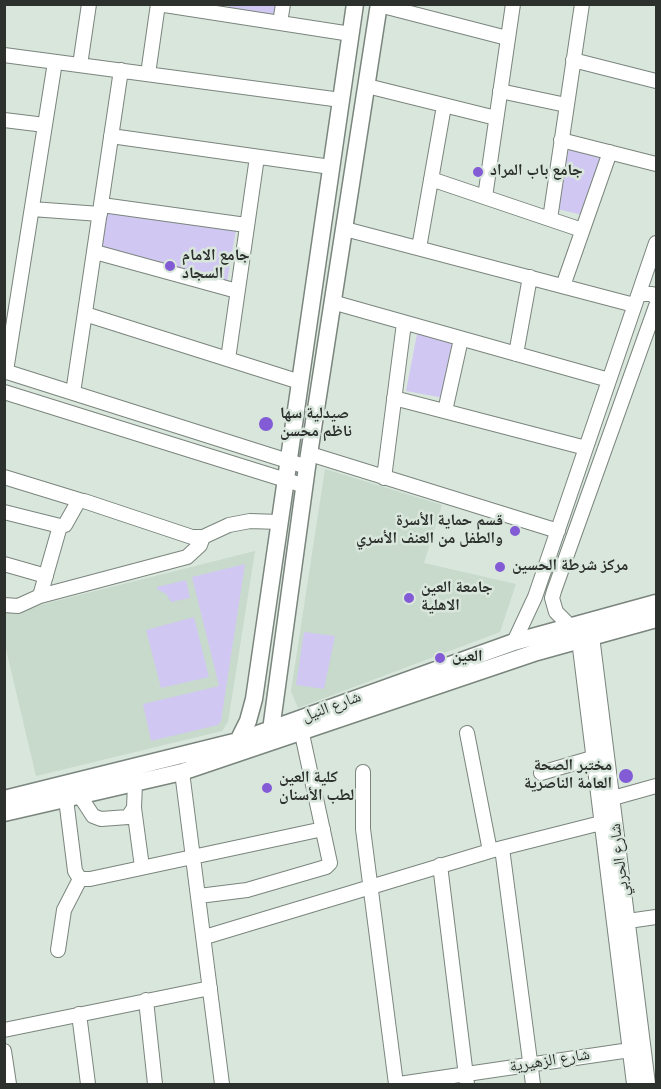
<!DOCTYPE html>
<meta charset="utf-8">
<style>
body{margin:0}
#map{position:relative;width:661px;height:1089px;overflow:hidden;background:#d9e6dc;font-family:Overpass,sans-serif}
canvas{display:block}
.frame{position:absolute;inset:0;border:6px solid #2d312e;pointer-events:none}
</style>
<div id="map">
<canvas width="661" height="1089"></canvas>
<div class="frame"></div>
</div>
<script>
const ctx = document.querySelector('canvas').getContext('2d');
ctx.lineJoin = 'round';
function fill(path, color) { ctx.fillStyle = color; ctx.fill(path, 'evenodd'); }
const shape = rows => new Path2D(rows.map(r => 'M' + r).join(''));
function strokePath(path, color, width, dash) { ctx.strokeStyle = color; ctx.lineWidth = width; ctx.lineCap = dash ? 'butt' : 'round'; ctx.setLineDash(dash || []); ctx.stroke(path); }
function write(font, color, halo, rows, align = 'center') {
  ctx.font = font + ' Overpass,"Noto Naskh Arabic",sans-serif'; ctx.lineWidth = 5; ctx.setLineDash([]); ctx.textBaseline = 'middle'; ctx.strokeStyle = halo; ctx.fillStyle = color; for (const [text, x, y, turn = 0] of rows) {
    ctx.save(); ctx.translate(x, y); ctx.rotate((+turn || 0) * Math.PI / 180); ctx.textAlign = isNaN(turn) ? turn : align; if (halo) ctx.strokeText(text, 0, 0); ctx.fillText(text, 0, 0); ctx.restore();
  }
}
fill(shape([
 [325,469,442,505,424,563,516,584,500,632,298,708,291,691],
 [255,551,228,722,222,731,36,776,5,645,4,614]
]), '#c7dacb');
fill(shape([
 [229,5,276,5,275,16,228,10],
 [569,149,601,155,583,215,557,209],
 [107,210,236,230,227,282,100,247],
 [417,334,456,343,444,398,406,391],
 [245,564,221,721,218,725,151,741,143,704,219,686,192,577],
 [186,580,190,598,171,602,166,594,157,589,157,587],
 [194,617,209,677,161,688,146,630],
 [304,632,335,636,324,689,296,685]
]), '#d0c8f2');
const minor = shape([
 [379,5,507,38],
 [280,23,283,4],
 [4,55,341,100],
 [573,60,656,81],
 [80,65,89,4],
 [148,74,158,4,351,34],
 [367,86,496,118],
 [500,91,566,105],
 [4,120,45,125],
 [111,136,331,167],
 [561,140,656,164],
 [431,179,582,230],
 [485,197,513,4],
 [102,205,246,225],
 [32,209,100,214],
 [550,219,582,4],
 [345,229,634,305],
 [419,248,444,106],
 [95,252,237,291],
 [563,286,610,152],
 [639,294,652,294,656,298],
 [332,302,609,380],
 [85,314,300,382],
 [516,354,530,277],
 [228,359,257,157],
 [4,371,307,467],
 [6,371,55,62],
 [4,392,305,486],
 [73,393,121,70],
 [394,398,586,448],
 [445,411,461,339],
 [310,454,558,531],
 [4,477,79,500],
 [384,478,404,323],
 [4,512,60,526,65,525,79,500,84,501,192,537,203,537,229,525,250,521,279,522],
 [4,564,46,576],
 [40,596,60,526],
 [4,605,18,606,40,596,187,557,200,545,203,537],
 [571,627,556,612,552,598,554,591,656,306],
 [592,636,648,1084],
 [579,640,634,1084],
 [514,642,535,597,656,243],
 [467,733,490,851],
 [182,772,222,1084],
 [363,772,363,829,396,1084],
 [541,773,592,758],
 [80,796,93,816,101,819,128,817,134,808,135,783],
 [613,798,656,786],
 [66,799,75,871,80,879,90,879,323,829],
 [134,808,142,867],
 [502,848,533,1084],
 [440,865,467,1084],
 [199,896,247,890,326,867,330,863,302,734],
 [628,921,656,917],
 [205,937,490,851,601,823],
 [58,950,64,910,80,879],
 [146,1000,155,1084],
 [79,1014,88,1084],
 [4,1030,210,988],
 [4,1051,9,1084],
 [399,1084,630,1050]
]);
const major = shape([
 [271,730,307,467,379,4],
 [238,741,248,721,254,699,355,4],
 [4,799,238,741,514,642,656,603],
 [4,813,182,772,537,652,656,619]
]);
strokePath(minor, '#7a857d', 16);
strokePath(major, '#7a857d', 19);
strokePath(minor, '#fff', 14);
strokePath(major, '#fff', 16);
for (const [x, y, r, color] of [
 [478,172,6,"#825bd5"],
 [170,266,6,"#825bd5"],
 [266,424,8,"#825bd5"],
 [515,531,6,"#825bd5"],
 [500,567,6,"#825bd5"],
 [409,598,6,"#825bd5"],
 [440,658,6,"#825bd5"],
 [626,776,8,"#825bd5"],
 [267,788,6,"#825bd5"]
]) { const dot = new Path2D(); dot.arc(x, y, r, 0, 2 * Math.PI); ctx.fillStyle = color; ctx.fill(dot); strokePath(dot, '#d9e6dc', 2); }
write('bold 16px', '#2d312e', '#d9e6dc', [
 ["جامع باب المراد",490,172],
 ["جامع الامام",182,257],
 ["السجاد",182,275],
 ["صيدلية سها",280,415],
 ["ناظم محسن",280,433],
 ["قسم حماية الأسرة",503,522,"right"],
 ["والطفل من العنف الأسري",503,540,"right"],
 ["مركز شرطة الحسين",512,567],
 ["جامعة العين",421,589],
 ["الاهلية",421,607],
 ["العين",452,658],
 ["مختبر الصحة",612,767,"right"],
 ["العامة الناصرية",612,785,"right"],
 ["كلية العين",279,779],
 ["لطب الأسنان",279,797]
], 'left');
write('16px', '#2d312e', '#d9e6dc', [
 ["شارع النيل",332,708,-20],
 ["شارع الحربي",621,860,-97],
 ["شارع الزهيرية",550,1062,-9]
]);
</script>
